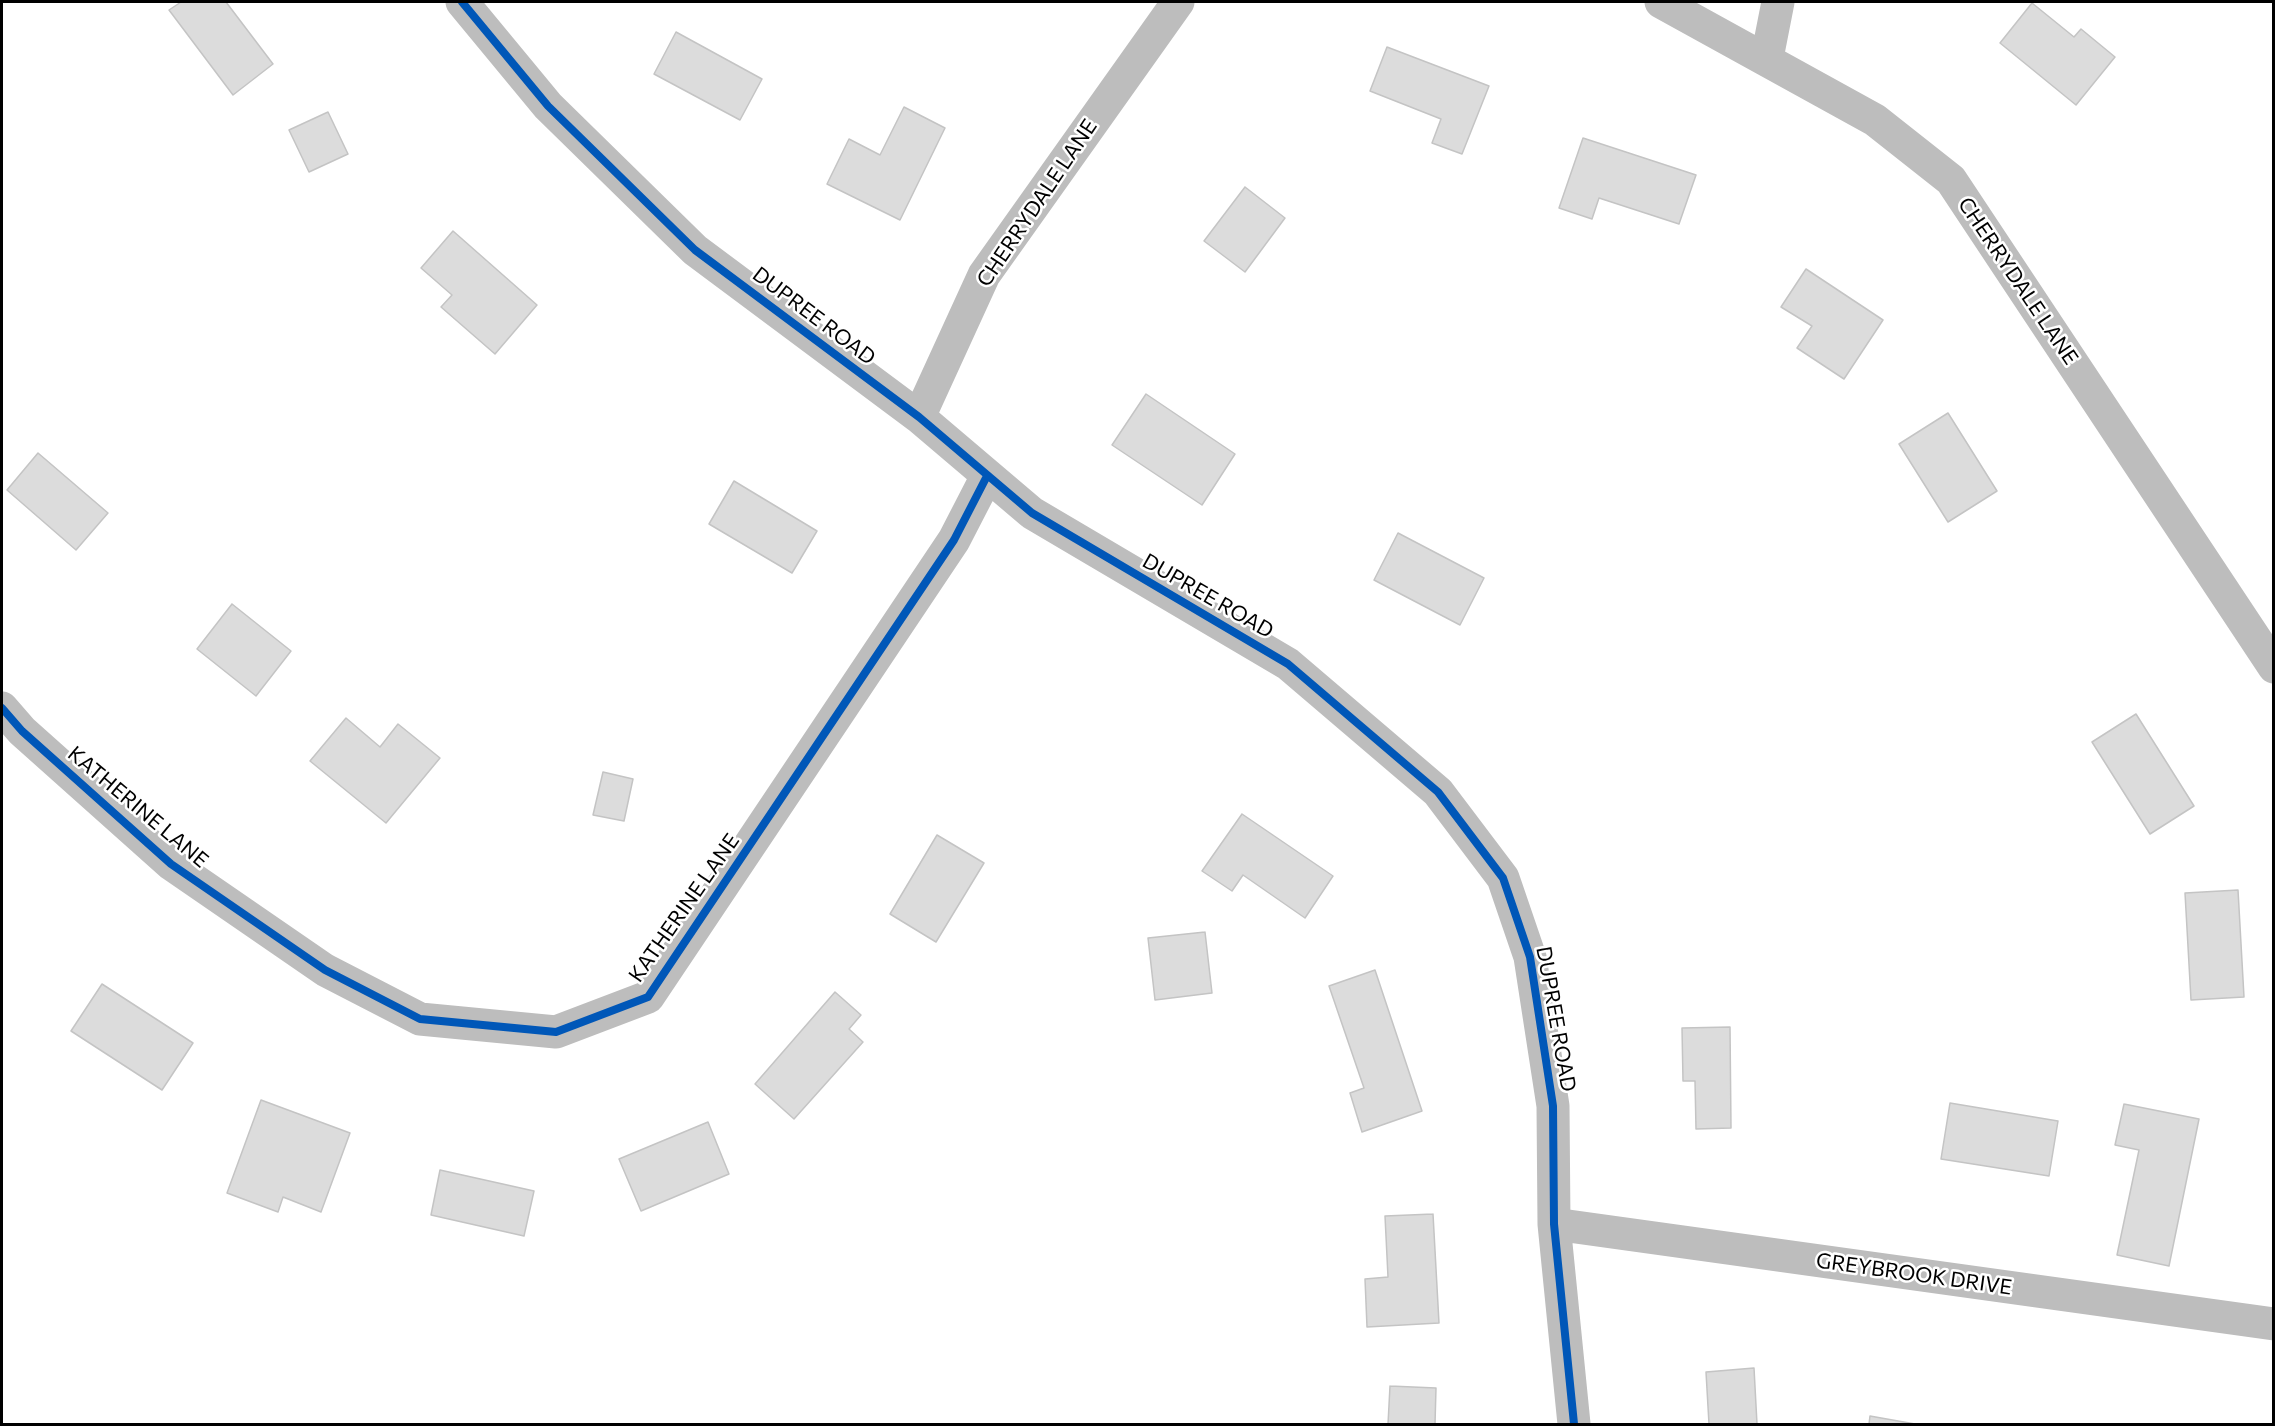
<!DOCTYPE html>
<style>
body{margin:0}
#map{position:relative;width:2275px;height:1426px;overflow:hidden;background:#fff;font-family:Commissioner,sans-serif}
canvas{display:block}
.frame{position:absolute;inset:0;border:3px solid #000;pointer-events:none}
</style>
<div id="map">
<canvas width="2275" height="1426"></canvas>
<div class="frame"></div>
</div>
<script>
const ctx = document.querySelector('canvas').getContext('2d');
ctx.lineJoin = 'round';
function fill(path, color) { ctx.fillStyle = color; ctx.fill(path, 'evenodd'); }
const shape = rows => new Path2D(rows.map(r => 'M' + r).join(''));
function strokePath(path, color, width, dash) { ctx.strokeStyle = color; ctx.lineWidth = width; ctx.lineCap = dash ? 'butt' : 'round'; ctx.setLineDash(dash || []); ctx.stroke(path); }
function write(font, color, halo, rows, align = 'center') {
  ctx.font = font + ' Commissioner,sans-serif'; ctx.lineWidth = 5; ctx.setLineDash([]); ctx.textBaseline = 'middle'; ctx.strokeStyle = halo; ctx.fillStyle = color; for (const [text, x, y, turn = 0] of rows) {
    ctx.save(); ctx.translate(x, y); ctx.rotate((+turn || 0) * Math.PI / 180); ctx.textAlign = isNaN(turn) ? turn : align; if (halo) ctx.strokeText(text, 0, 0); ctx.fillText(text, 0, 0); ctx.restore();
  }
}
const building = shape([
 [181,2,226,2,273,64,233,95,169,10,181,2],
 [2032,3,2074,37,2081,29,2115,57,2076,105,2000,43,2032,3],
 [676,32,762,79,740,120,654,74,676,32],
 [1387,47,1489,86,1462,154,1432,143,1441,119,1370,91,1387,47],
 [904,107,945,128,900,220,827,184,849,139,880,155,904,107],
 [328,112,348,154,309,172,289,130,328,112],
 [1583,138,1696,175,1679,224,1599,198,1592,219,1559,208,1583,138],
 [1245,187,1285,218,1245,272,1204,241,1245,187],
 [453,231,537,305,495,354,441,307,452,295,421,268,453,231],
 [1806,269,1883,320,1844,379,1797,348,1812,326,1781,307,1806,269],
 [1146,394,1235,454,1202,505,1112,445,1146,394],
 [1948,413,1997,491,1948,522,1899,444,1948,413],
 [38,453,108,513,76,550,7,490,38,453],
 [734,481,817,531,792,573,709,524,734,481],
 [1398,533,1484,578,1460,625,1374,580,1398,533],
 [232,604,291,651,256,696,197,649,232,604],
 [2136,714,2194,806,2150,834,2092,742,2136,714],
 [346,718,380,747,398,724,440,758,386,823,310,761,346,718],
 [603,772,633,779,624,821,593,815,603,772],
 [1242,814,1333,876,1305,918,1243,875,1232,891,1202,871,1242,814],
 [937,835,984,863,936,942,890,914,937,835],
 [2238,890,2244,997,2191,1000,2185,893,2238,890],
 [1205,932,1212,993,1155,1000,1148,938,1205,932],
 [1375,970,1422,1111,1362,1132,1350,1093,1364,1088,1329,986,1375,970],
 [102,984,193,1043,162,1090,71,1031,102,984],
 [835,992,861,1015,849,1029,863,1042,794,1119,755,1084,835,992],
 [1730,1027,1731,1128,1696,1129,1695,1081,1683,1081,1682,1028,1730,1027],
 [261,1100,350,1133,321,1212,283,1197,278,1212,227,1193,261,1100],
 [1950,1103,2058,1121,2049,1176,1941,1159,1950,1103],
 [2124,1104,2199,1119,2169,1266,2117,1255,2139,1150,2115,1145,2124,1104],
 [708,1122,729,1174,641,1211,619,1159,708,1122],
 [440,1170,534,1191,524,1236,431,1215,440,1170],
 [1433,1214,1439,1323,1367,1327,1365,1279,1388,1277,1385,1216,1433,1214],
 [1754,1368,1757,1424,1709,1424,1706,1372,1754,1368],
 [1390,1386,1436,1388,1435,1424,1388,1424,1390,1386],
 [1870,1416,1915,1424,1869,1424,1870,1416]
]);
fill(building, '#dcdcdc');
strokePath(building, '#c4c4c4', 1.5);
strokePath(shape([
 [462,2,548,106,695,250,919,417,1032,513,1288,664,1438,792,1503,878,1530,957,1553,1106,1554,1224,1574,1424],
 [1661,2,1875,120,1951,180,2274,667],
 [1767,58,1778,2],
 [919,417,984,275,1178,2],
 [2,708,22,731,171,864,325,970,420,1019,556,1032,648,997,954,540,987,476],
 [1554,1224,2274,1324]
]), '#bdbdbd', 33);
strokePath(shape([
 [462,2,548,106,695,250,919,417,1032,513,1288,664,1438,792,1503,878,1530,957,1553,1106,1554,1224,1574,1424],
 [2,708,22,731,171,864,325,970,420,1019,556,1032,648,997,954,540,987,476]
]), '#0057b8', 8);
write('21px', '#000', '#fff', [
 ["CHERRYDALE LANE",1037,203,-56],
 ["CHERRYDALE LANE",2018,281,56],
 ["DUPREE ROAD",814,316,37],
 ["DUPREE ROAD",1208,596,30],
 ["KATHERINE LANE",138,807,40],
 ["KATHERINE LANE",684,908,-55],
 ["DUPREE ROAD",1556,1019,80],
 ["GREYBROOK DRIVE",1914,1274,8]
]);
</script>
